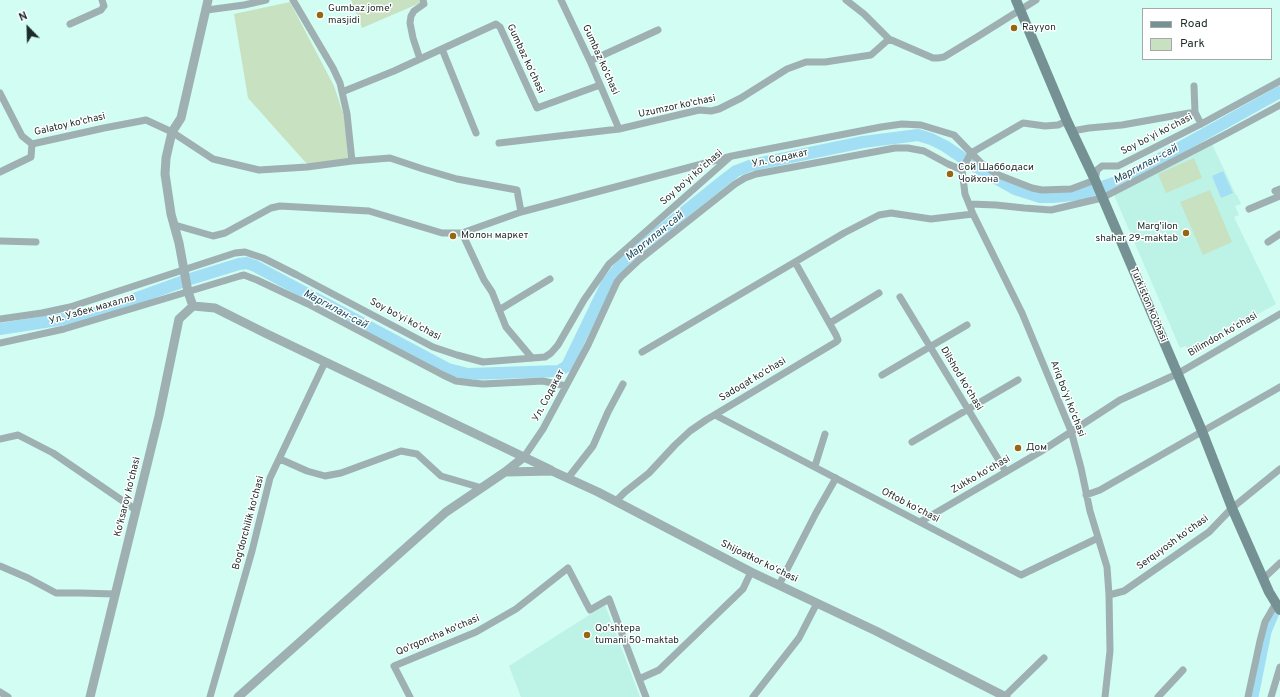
<!DOCTYPE html>
<meta charset="utf-8">
<style>
body{margin:0}
#map{position:relative;width:1280px;height:697px;overflow:hidden;background:#d1fdf3;font-family:Overpass,sans-serif}
canvas{display:block}
.legend{position:absolute;left:1142px;top:8px;width:130px;height:52px;box-sizing:border-box;background:#fff;border:1px solid #a4aaa9;margin:0;padding:5px 7px;list-style:none;font-size:12px;color:#1b2b28}
.legend li{display:flex;align-items:center;gap:8px;height:20px}
.legend b{width:20px;border:1px solid #a4aaa9}
.north{position:absolute;left:8px;top:8px;width:40px;height:40px;-webkit-text-stroke:3px #fff;paint-order:stroke;rotate:337deg;font-size:11px;font-weight:700;line-height:16px;text-align:center;color:#1b2b28}
.north::after{content:'';display:block;margin:auto;width:14px;height:18px;background:#1b2b28;clip-path:polygon(50% 0,100% 100%,50% 72%,0 100%)}
</style>
<div id="map">
<canvas width="1280" height="697"></canvas>
<ul class="legend">
<li><b style="height:5px;background:#759193"></b>Road</li>
<li><b style="height:11px;background:#c8e1c1"></b>Park</li>
</ul>
<div class="north">N</div>
</div>
<script>
const ctx = document.querySelector('canvas').getContext('2d');
ctx.lineJoin = 'round';
function fill(path, color) { ctx.fillStyle = color; ctx.fill(path, 'evenodd'); }
const shape = rows => new Path2D(rows.map(r => 'M' + r).join(''));
function strokePath(path, color, width, dash) { ctx.strokeStyle = color; ctx.lineWidth = width; ctx.lineCap = dash ? 'butt' : 'round'; ctx.setLineDash(dash || []); ctx.stroke(path); }
function write(font, color, halo, rows, align = 'center') {
  ctx.font = font + ' Overpass,sans-serif'; ctx.lineWidth = 3; ctx.setLineDash([]); ctx.textBaseline = 'middle'; ctx.strokeStyle = halo; ctx.fillStyle = color; for (const [text, x, y, turn = 0] of rows) {
    ctx.save(); ctx.translate(x, y); ctx.rotate((+turn || 0) * Math.PI / 180); ctx.textAlign = isNaN(turn) ? turn : align; if (halo) ctx.strokeText(text, 0, 0); ctx.fillText(text, 0, 0); ctx.restore();
  }
}
fill(shape([
 [1212,144,1236,195,1237,195,1241,204,1235,206,1239,215,1234,217,1276,304,1189,353,1186,346,1180,348,1114,195],
 [605,605,640,697,521,697,509,666]
]), '#bdf2e7');
fill(shape([
 [351,0,419,0,420,3,362,28],
 [290,2,334,86,344,116,349,160,307,164,248,98,234,14],
 [1194,158,1202,178,1166,193,1158,174],
 [1210,190,1232,242,1203,255,1180,202]
]), '#c8e1c1');
fill(shape([
 [1223,171,1233,193,1221,198,1212,176]
]), '#a2dff5');
strokePath(shape([
 [1255,697,1268,632,1279,606]
]), '#a2dff5', 7);
strokePath(shape([
 [0,329,90,315,187,280,239,264,247,263,255,266,448,369,468,374,559,371,567,366,607,283,626,259,723,181,736,171,752,165,863,142,918,135,931,139,945,146,976,167,1015,189,1040,197,1053,197,1081,194,1120,181,1280,92]
]), '#a2dff5', 12);
strokePath(shape([
 [293,0,333,68,340,83,347,114,352,161],
 [561,0,590,61,619,129],
 [846,0,864,14,889,39,933,58,938,58,944,57,977,37,1036,0],
 [207,10,244,5,266,0],
 [70,24,101,10,104,6,102,0],
 [442,49,476,133],
 [420,59,413,38,410,23,411,16,414,11,424,4,423,0],
 [590,61,658,30],
 [1194,86,1195,112],
 [342,92,394,71,496,24,500,27,537,108,600,85],
 [0,93,22,136,32,144,104,128,146,120,172,132,213,159,259,170,307,167,352,161,390,158,423,169,457,179,517,190,521,212],
 [1067,121,1058,125,1045,126,1023,123,971,153,962,170,965,194,973,214,1022,313,1071,431,1081,468,1090,511,1107,567,1109,595,1110,651,1105,697],
 [1072,131,1089,128,1122,125,1195,112,1201,124],
 [499,143,619,129,699,110,711,111,719,109,741,98,787,69,806,62,825,62,871,55,889,39],
 [0,172,31,157,32,144],
 [1275,191,1280,189],
 [970,204,996,205,1024,208,1051,210,1102,198,1228,133,1280,105],
 [1249,209,1280,196],
 [175,225,213,236,225,233,271,208,280,206,369,211,442,233,462,233,521,212,732,156,881,127,902,124,921,125,954,135,980,162,996,174,1032,188,1042,190,1071,189,1095,180,1097,170,1102,166,1118,166,1201,124,1280,81],
 [462,233,484,280,492,292,506,327,532,358],
 [0,241,36,242],
 [1268,242,1280,234],
 [900,297,1006,472],
 [499,310,550,279],
 [0,319,42,313,70,307,235,253,245,252,263,258,297,275,433,347,457,355,483,362,545,357,551,353,558,345,584,300,609,264,730,157],
 [830,323,879,293],
 [0,343,64,329,240,276,244,275,257,280,308,304,443,375,456,381,472,383,483,384,543,381,566,386],
 [642,352,795,262],
 [882,375,967,325],
 [715,415,1021,575,1098,538],
 [0,439,18,435,53,453,136,510],
 [912,442,1018,380],
 [524,457,543,429,588,345,617,282,621,277,639,260,735,184,745,178,756,174,895,148,908,148,924,151,948,164,962,170],
 [280,459,307,471,325,476,341,473,401,451,417,454,441,476,482,488],
 [815,466,825,434],
 [568,478,593,446,608,412,623,384],
 [1086,495,1100,490,1280,387],
 [616,501,625,492,649,473,675,445,690,431,706,420,836,342,838,340,836,335,795,262,844,233,879,215,891,213,931,219,973,214],
 [920,522,1040,452,1120,400,1177,374,1280,314],
 [0,566,28,578,56,593,80,593,115,594],
 [1263,579,1280,563],
 [779,585,816,513,836,478],
 [1109,595,1124,591,1209,532,1232,508,1280,469],
 [0,692,8,697],
 [210,697,252,551,270,478,325,362],
 [410,697,394,666,476,632,516,609,568,568,590,610,609,599,639,679],
 [646,697,639,679,659,670,743,589,751,572],
 [753,697,799,638,817,603],
 [1004,697,1044,658],
 [1158,697,1183,670],
 [1248,697,1260,641,1265,622,1276,603],
 [1271,697,1280,667]
]), '#9eb0b2', 7);
strokePath(shape([
 [208,0,181,118,172,132,166,158,165,174,171,214,179,243,188,292,193,306,215,308,267,334,551,470],
 [505,472,524,457],
 [90,697,159,416,179,319,193,306],
 [238,697,446,512,505,472,552,471,598,492,751,572,876,631,1006,697]
]), '#9eb0b2', 9);
strokePath(shape([
 [1016,0,1067,121,1095,180,1202,431,1232,508,1269,592,1280,610]
]), '#759193', 10);
for (const [x, y, r, color] of [
 [320,15,4,"#946714"],
 [1014,28,4,"#946714"],
 [950,174,4,"#946714"],
 [1186,233,4,"#946714"],
 [453,236,4,"#946714"],
 [1018,448,4,"#946714"],
 [587,635,4,"#946714"]
]) { const dot = new Path2D(); dot.arc(x, y, r, 0, 2 * Math.PI); ctx.fillStyle = color; ctx.fill(dot); strokePath(dot, '#fff', 1.5); }
write('10px', '#1b2b28', '#fff', [
 ["Gumbaz jome'",328,9],
 ["masjidi",328,21],
 ["Rayyon",1022,28],
 ["Сой Шаббодаси",958,168],
 ["Чойхона",958,180],
 ["Marg'ilon",1178,227,"right"],
 ["shahar 29-maktab",1178,239,"right"],
 ["Молон маркет",461,236],
 ["Дом",1026,448],
 ["Qo'shtepa",595,629],
 ["tumani 50-maktab",595,641]
], 'left');
write('10px', '#1b2b28', '#fff', [
 ["Gumbaz koʻchasi",525,59,65],
 ["Gumbaz ko'chasi",600,60,66],
 ["Uzumzor ko'chasi",677,107,-12],
 ["Galatoy ko'chasi",70,125,-13],
 ["Soy boʻyi koʻchasi",1157,135,-27],
 ["Ул. Содакат",780,159,-12],
 ["Soy boʻyi koʻchasi",692,178,-41],
 ["Turkiston ko’chasi",1148,305,67],
 ["Ул. Узбек махалла",92,310,-16],
 ["Soy boʻyi koʻchasi",405,320,28],
 ["Bilimdon koʻchasi",1223,335,-30],
 ["Dilshod koʻchasi",961,379,59],
 ["Sadoqat koʻchasi",753,380,-31],
 ["Ул. Содакат",549,396,-62],
 ["Ariq boʻyi koʻchasi",1067,399,69],
 ["Zukko koʻchasi",981,475,-30],
 ["Ko'ksaroy ko'chasi",128,497,-76],
 ["Oftob koʻchasi",910,506,27],
 ["Bog'dorchilik ko'chasi",249,523,-75],
 ["Serquyosh koʻchasi",1173,543,-36],
 ["Shijoatkor koʻchasi",759,562,26],
 ["Qo'rgoncha ko'chasi",438,636,-23]
]);
write('italic 11px', '#194c5c', '#fff', [
 ["Маргилан-сай",1146,165,-28],
 ["Маргилан-сай",655,237,-39],
 ["Маргилан-сай",335,310,28]
]);
</script>
